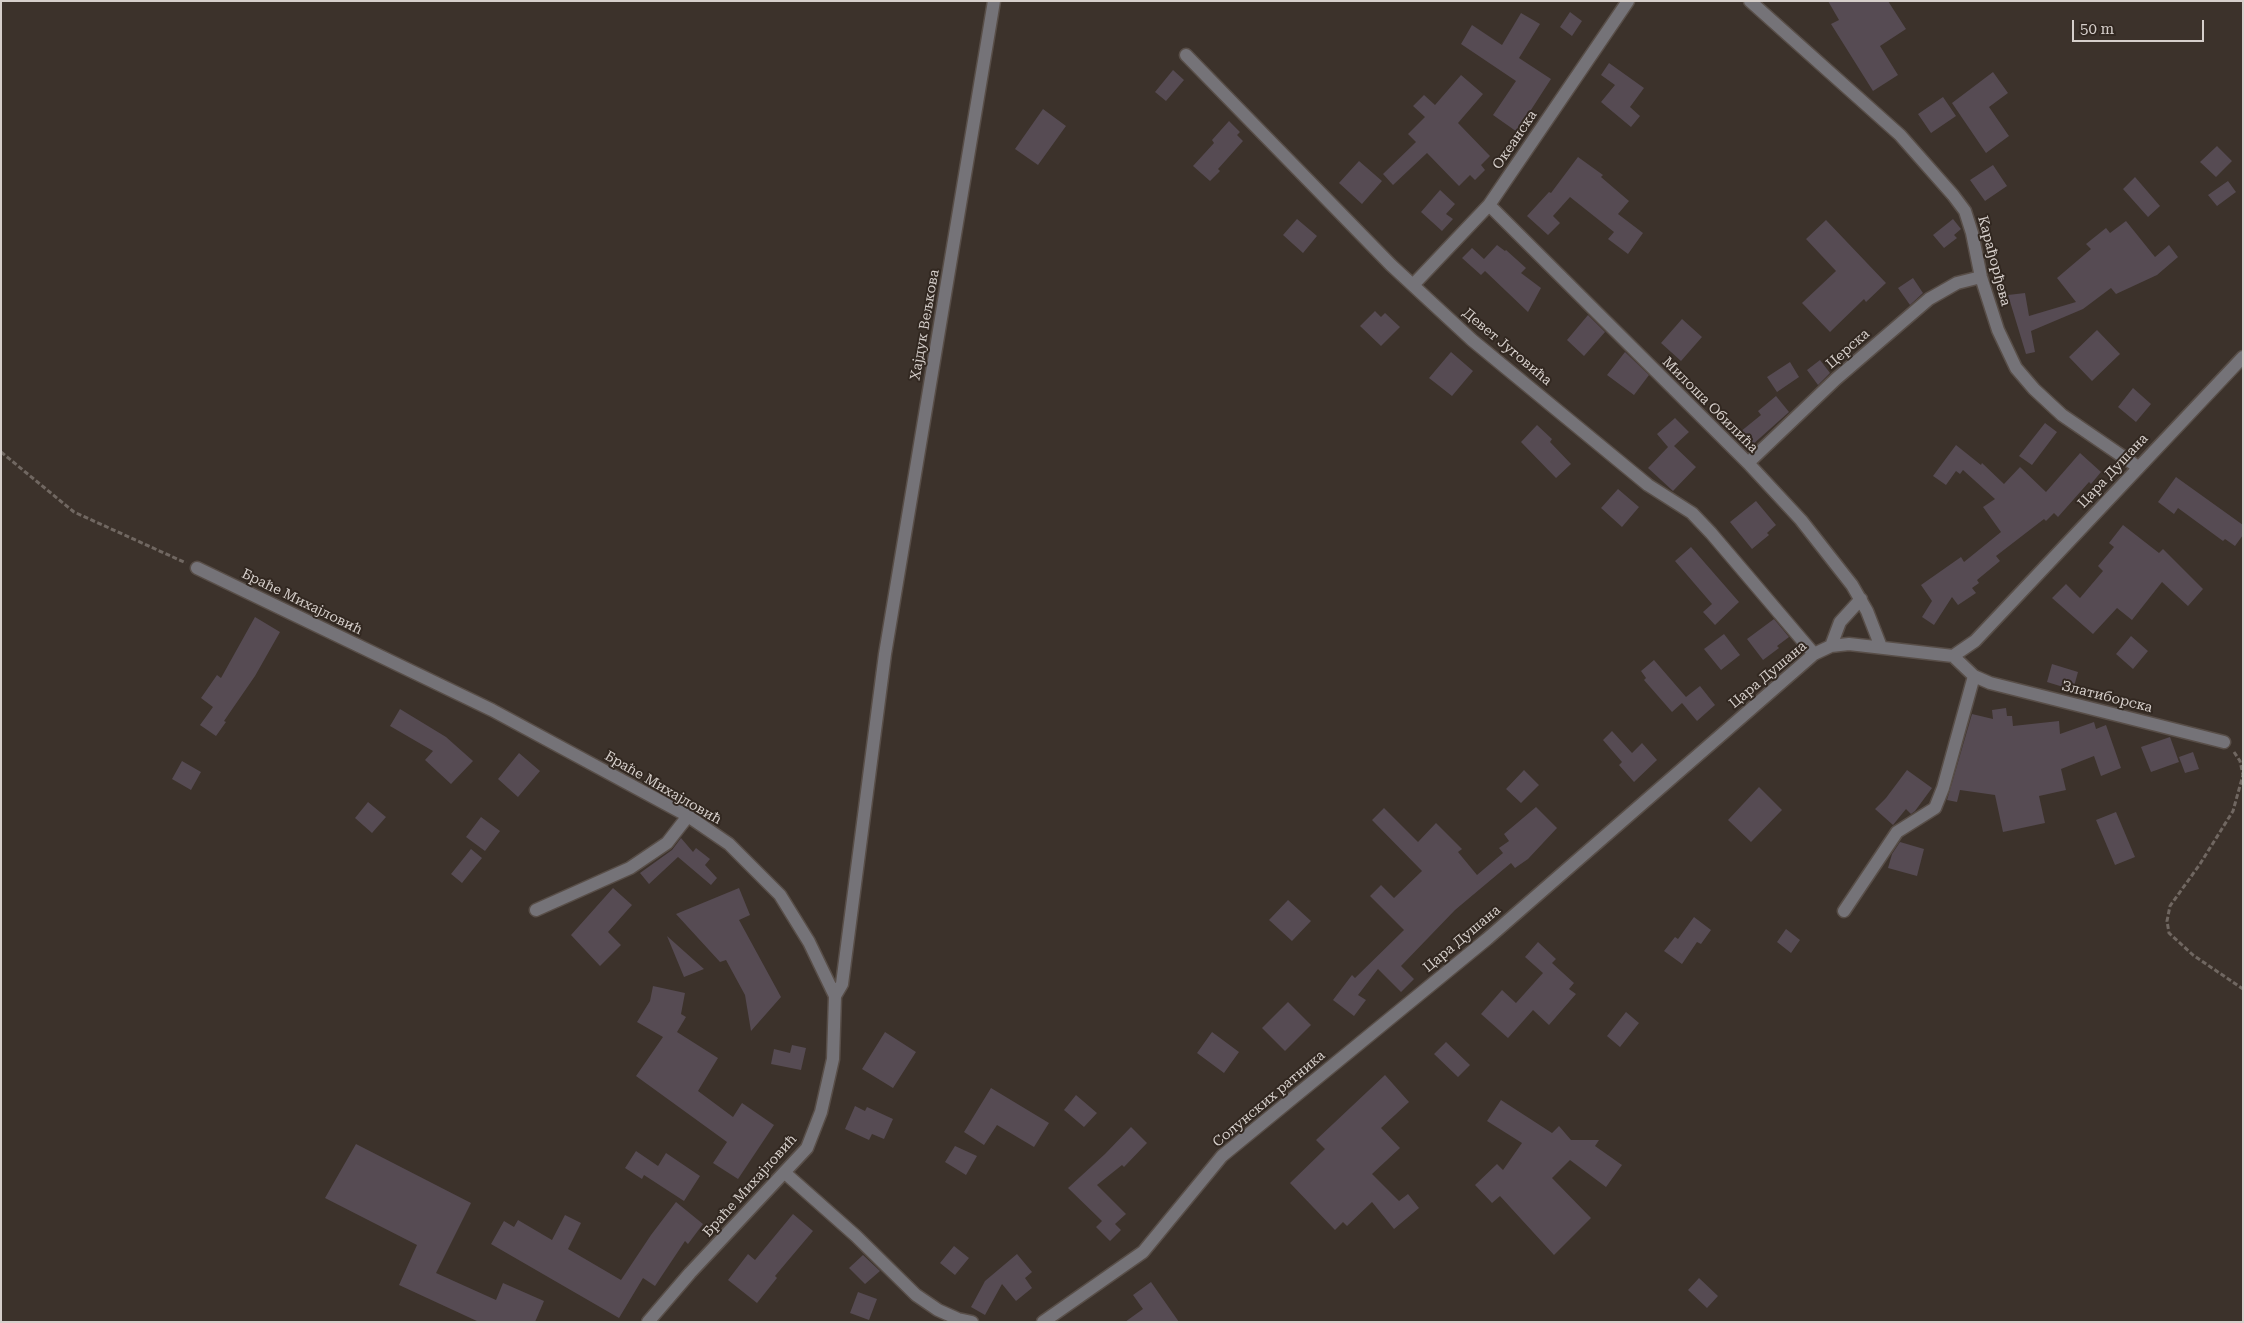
<!DOCTYPE html>
<meta charset="utf-8">
<style>
body{margin:0}
#map{position:relative;width:2244px;height:1323px;overflow:hidden;background:#3c322b;font-family:"Roboto Serif",serif}
canvas{display:block}
.frame{position:absolute;inset:0;border:2px solid #d6cfcb;pointer-events:none}
.scale{position:absolute;left:2072px;top:20px;width:132px;height:22px;box-sizing:border-box;border:2px solid #d6cfcb;border-top:0;padding-left:6px;font-size:15px;line-height:18px;white-space:nowrap;color:#d6cfcb;-webkit-text-stroke:4px #322821;paint-order:stroke}
</style>
<div id="map">
<canvas width="2244" height="1323"></canvas>
<div class="frame"></div>
<div class="scale">50 m</div>
</div>
<script>
const ctx = document.querySelector('canvas').getContext('2d');
ctx.lineJoin = 'round';
function fill(path, color) { ctx.fillStyle = color; ctx.fill(path, 'evenodd'); }
const shape = rows => new Path2D(rows.map(r => 'M' + r).join(''));
function strokePath(path, color, width, dash) { ctx.strokeStyle = color; ctx.lineWidth = width; ctx.lineCap = dash ? 'butt' : 'round'; ctx.setLineDash(dash || []); ctx.stroke(path); }
function write(font, color, halo, rows, align = 'center') {
  ctx.font = font + ' "Roboto Serif",serif'; ctx.lineWidth = 4; ctx.setLineDash([]); ctx.textBaseline = 'middle'; ctx.strokeStyle = halo; ctx.fillStyle = color; for (const [text, x, y, turn = 0] of rows) {
    ctx.save(); ctx.translate(x, y); ctx.rotate((+turn || 0) * Math.PI / 180); ctx.textAlign = isNaN(turn) ? turn : align; if (halo) ctx.strokeText(text, 0, 0); ctx.fillText(text, 0, 0); ctx.restore();
  }
}
fill(shape([
 [1828,1,1888,1,1906,29,1880,46,1898,75,1873,91,1831,24,1839,20],
 [1570,12,1582,21,1572,36,1560,27],
 [1521,13,1540,24,1519,58,1551,79,1529,113,1533,115,1520,134,1493,115,1516,81,1461,44,1472,25,1502,45],
 [1609,63,1644,88,1630,107,1640,116,1631,127,1601,102,1615,85,1601,75],
 [1173,70,1184,80,1166,101,1155,92],
 [1993,72,2008,93,1989,107,2009,136,1986,153,1952,103],
 [1461,75,1483,94,1458,123,1490,156,1481,165,1485,170,1475,180,1470,175,1459,186,1427,153,1393,185,1383,174,1416,142,1408,134,1425,117,1413,106,1424,95,1435,105],
 [1943,97,1956,116,1931,133,1918,114],
 [1043,109,1066,126,1038,165,1015,149],
 [1229,121,1240,132,1237,135,1243,141,1218,169,1220,171,1210,181,1193,166,1214,143,1212,140],
 [2217,146,2232,161,2216,177,2200,162],
 [1578,157,1603,175,1601,177,1629,201,1618,214,1643,233,1628,254,1608,239,1614,232,1570,197,1553,216,1560,223,1548,235,1527,216,1549,192,1551,193],
 [1359,161,1382,181,1362,204,1339,183],
 [1993,165,2007,186,1985,201,1970,180],
 [2135,177,2160,206,2148,217,2123,189],
 [2228,181,2236,192,2217,206,2208,195],
 [1440,190,1455,204,1446,214,1453,219,1442,231,1421,212],
 [1297,219,1317,236,1303,253,1283,235],
 [1953,219,1961,229,1954,235,1957,238,1944,248,1933,235],
 [1826,220,1886,283,1866,302,1864,299,1830,332,1802,303,1836,271,1806,239],
 [2126,221,2155,257,2169,245,2178,257,2157,275,2116,294,2111,288,2083,309,2031,331,2035,352,2026,354,2008,295,2025,293,2029,316,2076,302,2057,278,2091,249,2086,244,2106,228,2110,233],
 [1497,245,1505,251,1506,250,1526,268,1521,273,1541,288,1528,312,1485,271,1481,275,1462,258,1472,248,1484,259],
 [1913,278,1923,293,1910,305,1898,288],
 [1375,311,1381,317,1385,313,1400,327,1381,346,1360,326],
 [1588,315,1605,332,1584,356,1567,340],
 [1682,319,1702,337,1681,361,1661,343],
 [2097,330,2120,354,2092,381,2069,357],
 [1451,352,1473,371,1452,396,1429,378],
 [1625,352,1649,375,1634,395,1607,375],
 [1820,360,1830,373,1818,385,1807,370],
 [1790,362,1799,377,1777,392,1767,377],
 [2133,388,2151,404,2136,422,2118,407],
 [1776,396,1789,412,1751,446,1740,432,1761,415,1758,411],
 [1675,418,1689,432,1674,446,1696,467,1673,491,1648,468,1668,447,1657,434],
 [2045,423,2057,432,2032,465,2019,456],
 [1537,425,1552,439,1550,442,1571,464,1556,478,1521,442],
 [1956,445,1981,465,1982,463,2004,484,2020,467,2046,492,2080,453,2101,472,2091,484,2089,482,2058,517,2054,513,2046,521,2044,519,1996,556,2000,561,1977,580,1979,583,1972,588,1976,593,1958,605,1952,597,1934,625,1922,617,1932,601,1921,585,1961,557,1964,562,2001,532,1983,507,1995,499,1963,470,1960,474,1956,471,1946,485,1933,476],
 [2176,477,2243,525,2243,535,2235,546,2225,539,2223,541,2178,508,2174,514,2158,502],
 [1618,489,1639,507,1622,527,1601,508],
 [1756,501,1776,525,1767,533,1769,535,1752,549,1730,522],
 [2123,525,2159,553,2163,549,2203,589,2188,606,2162,582,2132,620,2117,608,2093,634,2052,598,2066,584,2080,598,2103,571,2098,566,2114,547,2109,543],
 [1691,547,1739,602,1715,625,1703,612,1712,604,1675,561],
 [255,617,280,632,255,676,224,721,226,722,216,736,200,725,213,707,201,698,217,675,221,678],
 [1774,619,1789,637,1777,646,1779,648,1763,660,1747,639],
 [1724,634,1740,655,1721,670,1704,649],
 [2131,636,2148,651,2133,669,2116,654],
 [1654,660,1686,697,1700,686,1715,705,1697,721,1682,703,1672,712,1644,680,1646,678,1641,671],
 [2052,664,2078,672,2073,690,2047,682],
 [2006,708,2007,716,2012,716,2013,726,2059,721,2060,734,2094,722,2096,729,2106,725,2121,768,2101,776,2094,756,2061,769,2066,790,2039,796,2045,823,2003,832,1995,795,1960,790,1957,802,1947,800,1972,714,1993,719,1992,710],
 [400,709,446,737,473,761,451,784,425,760,433,751,390,726],
 [1612,731,1632,753,1642,743,1657,760,1634,782,1619,765,1622,762,1603,740],
 [2170,737,2179,762,2151,772,2141,747],
 [2193,752,2199,769,2185,773,2179,757],
 [519,753,540,771,518,797,498,779],
 [182,761,201,772,191,790,172,779],
 [1524,770,1539,785,1521,803,1506,789],
 [1907,770,1932,788,1915,811,1911,814,1906,809,1893,825,1875,809,1886,798],
 [1759,787,1782,810,1751,842,1728,820],
 [368,802,386,817,372,833,355,818],
 [1536,807,1557,828,1528,859,1515,868,1511,863,1455,910,1401,966,1414,979,1401,992,1378,969,1358,995,1366,1000,1354,1016,1333,1000,1352,975,1355,978,1404,930,1370,896,1381,885,1394,898,1422,871,1372,820,1384,808,1418,842,1436,823,1462,849,1458,852,1477,875,1503,853,1499,848,1509,841,1504,834],
 [2116,812,2135,857,2115,865,2096,820],
 [481,817,500,831,485,851,466,837],
 [681,838,693,852,696,848,710,859,705,865,717,878,711,885,678,857,649,884,640,873,672,850],
 [1900,842,1924,849,1917,876,1888,868,1892,854],
 [471,849,482,858,462,883,451,874],
 [613,888,632,905,608,932,621,945,600,966,571,935],
 [739,888,750,915,739,920,781,997,751,1031,745,995,726,960,720,962,676,914],
 [1288,900,1311,921,1292,941,1269,920],
 [1694,917,1711,930,1701,944,1697,942,1682,964,1664,951,1675,937,1678,939],
 [1786,929,1800,940,1791,953,1777,942],
 [667,936,704,969,684,977],
 [1538,942,1556,959,1552,963,1574,983,1569,989,1576,994,1549,1025,1533,1010,1508,1038,1481,1014,1502,990,1516,1003,1543,973,1525,957],
 [653,986,685,993,681,1014,686,1017,677,1032,718,1058,698,1091,733,1117,742,1103,774,1125,738,1179,713,1163,727,1142,636,1076,663,1037,637,1022,650,1001],
 [1288,1002,1311,1025,1285,1051,1262,1028],
 [1626,1012,1639,1023,1620,1047,1607,1036],
 [885,1032,916,1052,893,1088,862,1069],
 [1212,1032,1239,1052,1224,1073,1197,1053],
 [1446,1042,1470,1065,1458,1077,1434,1054],
 [792,1045,806,1048,801,1070,771,1064,774,1049,790,1053],
 [1385,1075,1409,1102,1381,1128,1400,1148,1372,1174,1399,1201,1408,1194,1419,1208,1394,1229,1372,1202,1347,1226,1343,1222,1335,1230,1290,1183,1325,1149,1316,1140],
 [991,1088,1049,1123,1034,1147,997,1125,984,1145,964,1132],
 [1076,1095,1097,1113,1084,1127,1064,1110],
 [1501,1100,1552,1133,1559,1126,1571,1140,1599,1140,1595,1146,1622,1165,1606,1187,1570,1160,1552,1178,1591,1218,1554,1255,1500,1196,1492,1203,1475,1185,1497,1164,1503,1170,1522,1143,1487,1121],
 [855,1106,865,1111,867,1107,893,1119,884,1139,872,1134,869,1140,845,1129],
 [1131,1127,1147,1143,1124,1167,1122,1165,1097,1185,1126,1214,1115,1224,1121,1230,1110,1241,1096,1227,1102,1221,1068,1188,1105,1154],
 [356,1144,471,1203,436,1273,496,1300,503,1283,544,1301,535,1322,479,1322,399,1285,417,1245,325,1198],
 [955,1146,977,1156,966,1175,945,1162],
 [636,1151,658,1166,666,1153,700,1176,684,1201,644,1175,642,1179,625,1168],
 [676,1202,703,1224,688,1244,685,1241,655,1286,643,1278,619,1318,491,1244,504,1221,514,1227,518,1220,552,1240,565,1215,581,1223,568,1249,621,1280,651,1235],
 [793,1214,813,1231,775,1276,777,1278,757,1303,728,1280,748,1254,755,1260],
 [954,1246,969,1258,955,1275,940,1263],
 [1017,1254,1032,1272,1025,1278,1032,1288,1016,1301,1002,1284,985,1315,971,1307,985,1281],
 [863,1255,880,1271,865,1284,849,1268],
 [1699,1278,1718,1296,1707,1308,1688,1290],
 [1151,1282,1179,1322,1125,1322,1143,1309,1133,1295],
 [858,1292,877,1299,869,1320,850,1313]
]), '#564b53');
const minor = shape([
 [1750,1,1900,135,1953,195,1965,211,1972,233,1981,277,1998,330,2016,368,2034,389,2062,415,2138,467],
 [1186,55,1391,265,1472,340,1648,485,1692,513,1711,533,1814,654],
 [1489,205,1748,463,1801,520,1852,585,1867,611,1881,647],
 [1413,285,1489,205,1628,1],
 [1748,463,1836,379,1929,299,1957,283,1981,277],
 [197,568,492,710,688,816,729,844,780,895,809,942,835,996,833,1059,821,1112,807,1148,690,1273,648,1322],
 [1831,646,1840,622,1861,599],
 [1953,656,1974,676,1990,683,2224,742],
 [536,910,630,868,667,843,688,816],
 [1844,911,1897,832,1935,808,1943,788,1974,676],
 [835,996,842,984,885,654,994,1],
 [785,1173,856,1236,916,1295,938,1310,958,1319,972,1322],
 [1043,1322,1143,1252,1222,1156,1487,939,1814,654,1831,646,1849,644,1953,656,1975,641,2243,357]
]);
strokePath(minor, '#584e48', 15);
strokePath(shape([
 [1,452,74,512,186,563],
 [2234,752,2240,761,2243,775,2233,811,2200,864,2170,906,2167,921,2169,933,2193,955,2243,989]
]), '#706761', 3, [5, 2.5]);
strokePath(minor, '#757378', 12);
write('14px', '#d6cfcb', '#322821', [
 ["Океанска",1515,140,-56],
 ["Карађорђева",1994,261,75],
 ["Хајдук Вељкова",925,325,-80],
 ["Девет Југовића",1507,347,40],
 ["Церска",1848,349,-41],
 ["Милоша Обилића",1710,405,45],
 ["Цара Душана",2113,471,-47],
 ["Браће Михајловић",302,602,26],
 ["Цара Душана",1768,675,-40],
 ["Златиборска",2107,697,14],
 ["Браће Михајловић",663,788,30],
 ["Цара Душана",1462,939,-40],
 ["Солунских ратника",1269,1099,-40],
 ["Браће Михајловић",750,1186,-48]
]);
</script>
